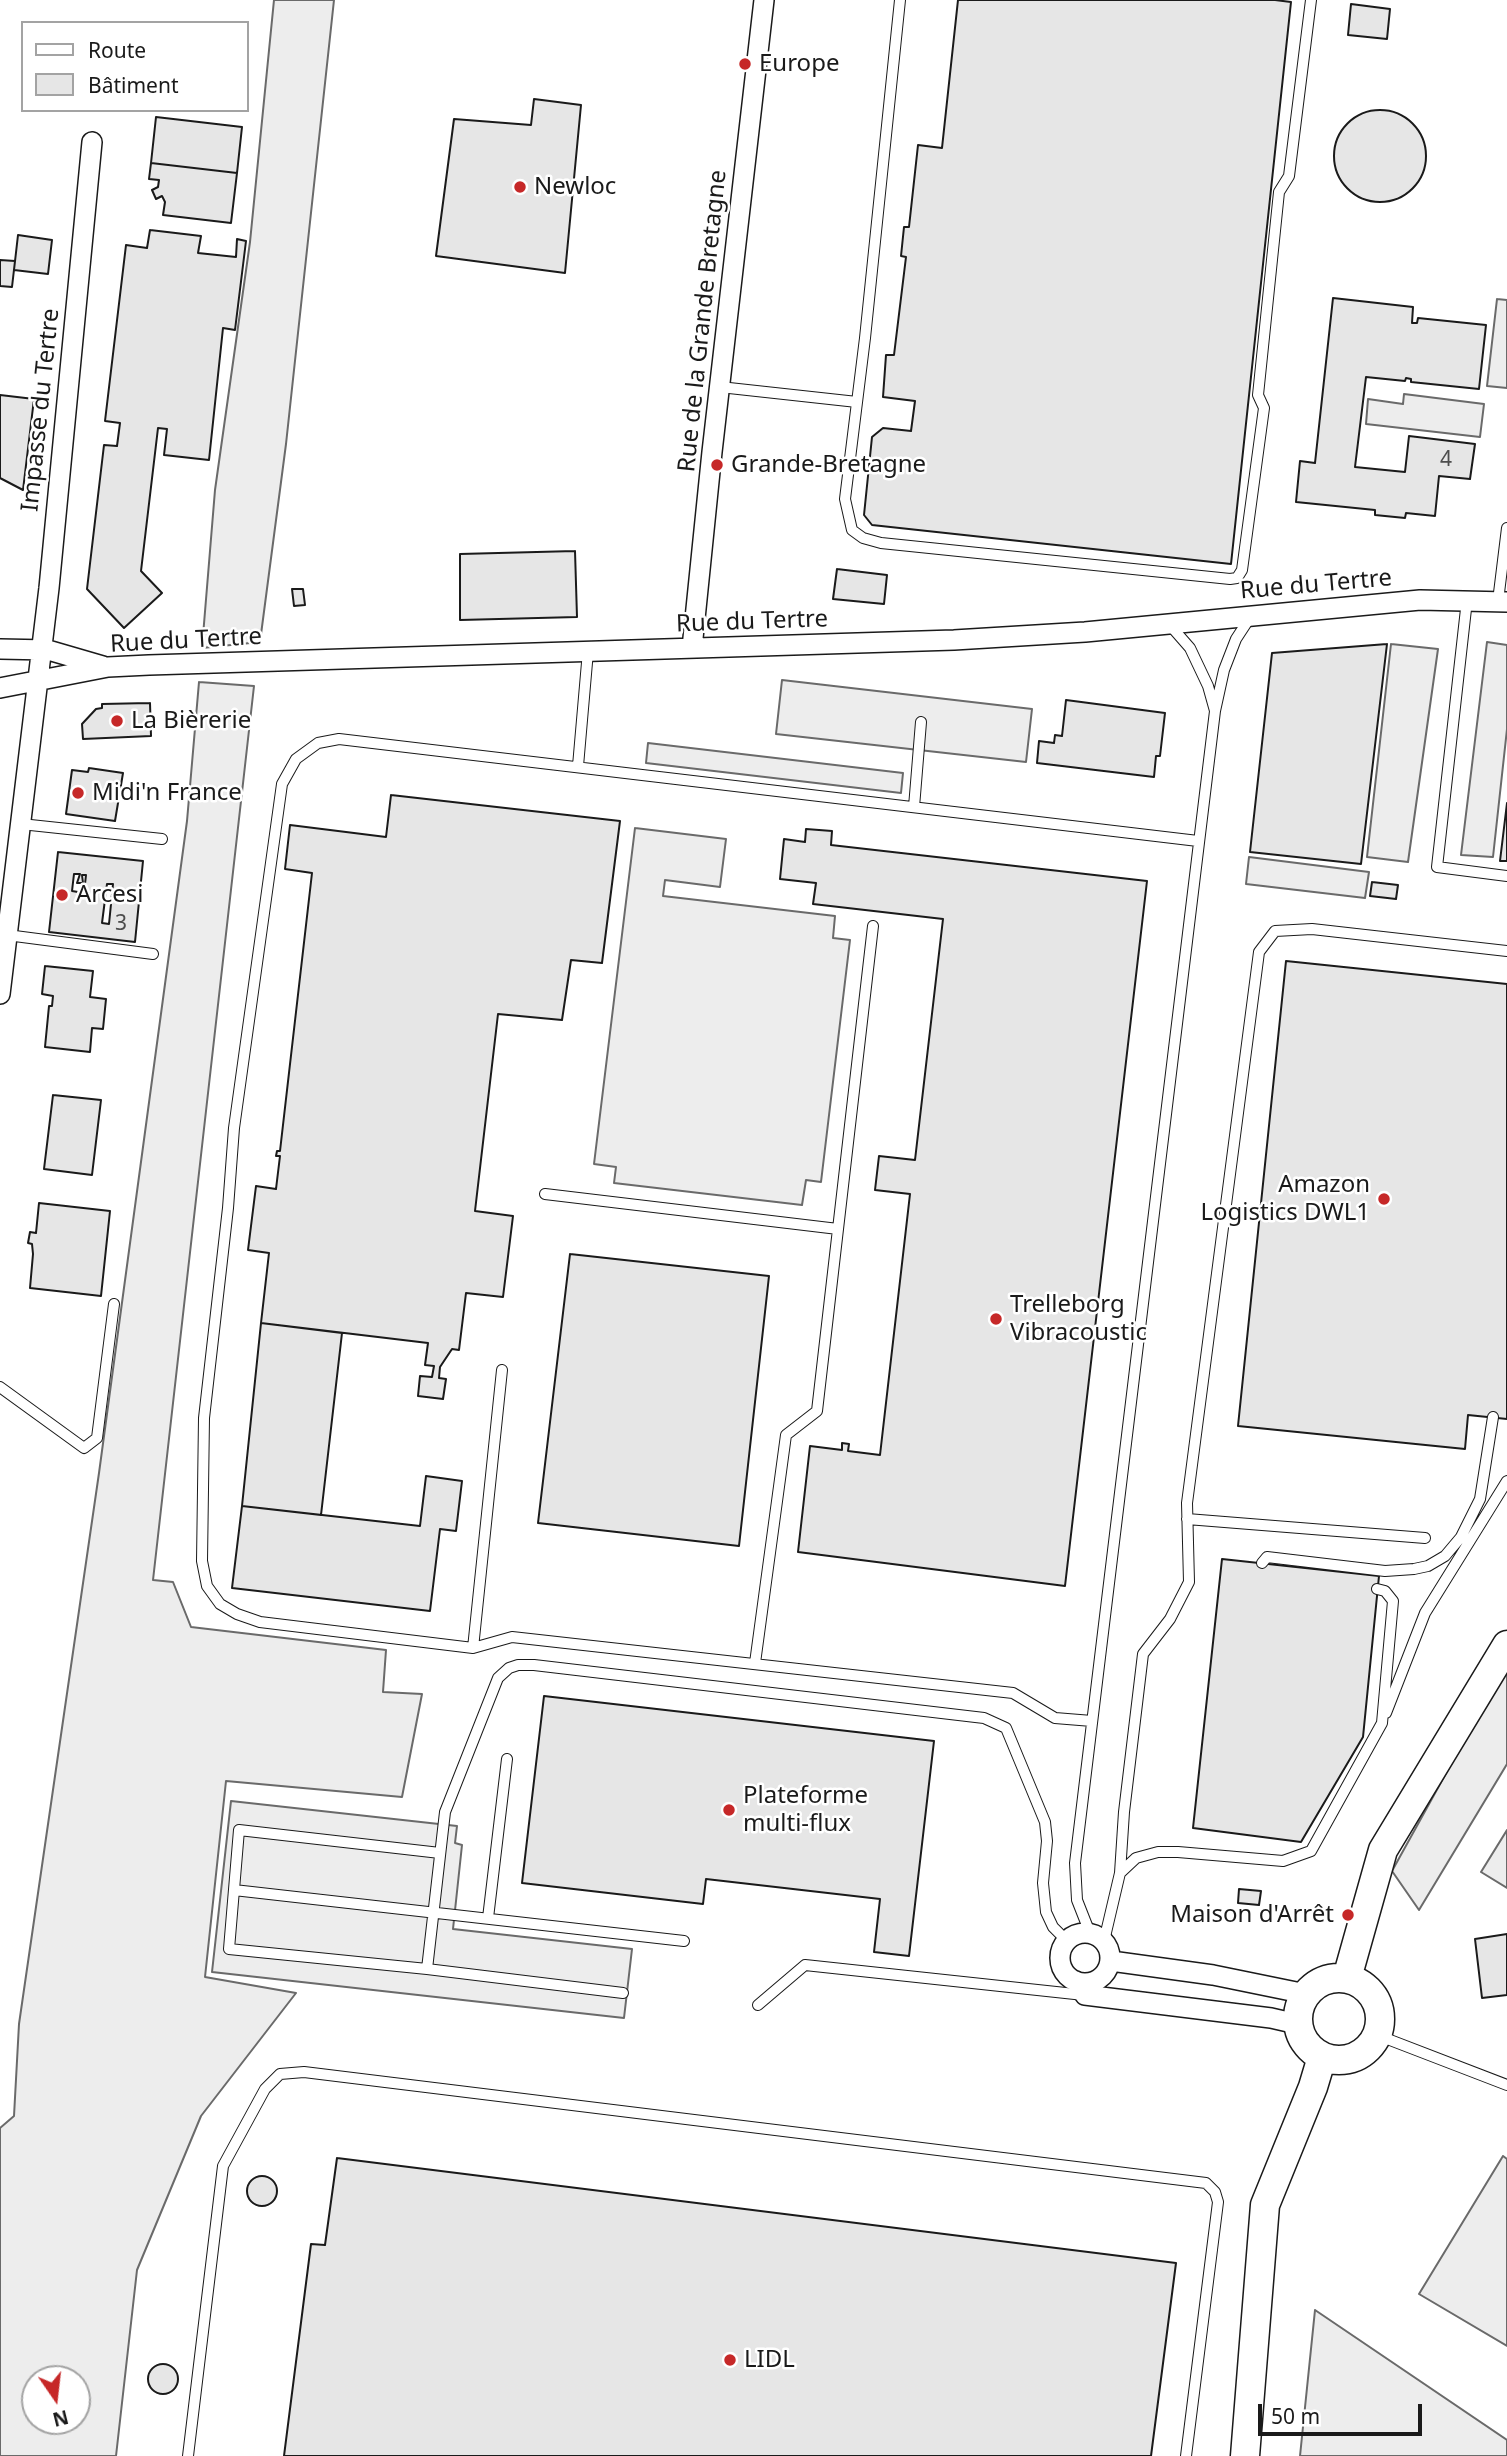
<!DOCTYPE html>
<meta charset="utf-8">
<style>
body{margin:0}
#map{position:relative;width:1507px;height:2456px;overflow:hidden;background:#fff;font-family:"Noto Sans",sans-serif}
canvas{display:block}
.legend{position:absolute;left:21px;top:21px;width:228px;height:91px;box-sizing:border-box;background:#fff;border:2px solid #a3a3a3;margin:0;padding:9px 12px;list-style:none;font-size:21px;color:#1a1a1a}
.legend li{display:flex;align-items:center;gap:14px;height:35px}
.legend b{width:35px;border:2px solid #a3a3a3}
.north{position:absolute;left:21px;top:2365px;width:70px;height:70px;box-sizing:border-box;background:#fff;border:2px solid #a3a3a3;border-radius:50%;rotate:166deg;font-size:19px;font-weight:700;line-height:28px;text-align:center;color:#1a1a1a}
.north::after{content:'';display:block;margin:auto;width:24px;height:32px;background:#c62828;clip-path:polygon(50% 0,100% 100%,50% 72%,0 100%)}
.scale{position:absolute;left:1258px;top:2404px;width:164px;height:32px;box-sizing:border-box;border:4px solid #1a1a1a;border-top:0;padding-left:9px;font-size:21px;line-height:24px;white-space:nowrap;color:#1a1a1a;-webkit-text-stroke:5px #fff;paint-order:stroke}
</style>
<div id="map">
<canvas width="1507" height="2456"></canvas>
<ul class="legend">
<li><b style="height:9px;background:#fff"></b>Route</li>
<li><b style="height:19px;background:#e6e6e6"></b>Bâtiment</li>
</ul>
<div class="north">N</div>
<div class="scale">50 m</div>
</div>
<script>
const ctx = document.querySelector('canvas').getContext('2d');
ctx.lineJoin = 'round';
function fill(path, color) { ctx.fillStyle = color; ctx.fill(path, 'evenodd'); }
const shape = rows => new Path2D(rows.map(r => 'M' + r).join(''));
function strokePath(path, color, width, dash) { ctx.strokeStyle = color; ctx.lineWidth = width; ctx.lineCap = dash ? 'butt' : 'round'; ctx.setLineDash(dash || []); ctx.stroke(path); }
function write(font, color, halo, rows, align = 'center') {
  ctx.font = font + ' "Noto Sans",sans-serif'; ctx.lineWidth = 5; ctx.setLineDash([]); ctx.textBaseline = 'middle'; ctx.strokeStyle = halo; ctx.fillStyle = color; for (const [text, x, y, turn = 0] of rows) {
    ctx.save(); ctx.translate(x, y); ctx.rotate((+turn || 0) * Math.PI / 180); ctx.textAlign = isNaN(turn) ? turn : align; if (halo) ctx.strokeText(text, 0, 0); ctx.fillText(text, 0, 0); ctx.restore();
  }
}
const built = shape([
 [274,0,334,0,286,444,260,642,202,648,215,490,250,242,274,0],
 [1497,299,1507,300,1507,388,1487,386,1497,299],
 [1404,394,1484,404,1480,437,1366,424,1368,399,1403,404,1404,394],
 [1487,642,1507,645,1507,729,1493,857,1461,855,1487,642],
 [1391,644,1438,649,1408,862,1367,857,1391,644],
 [782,680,1032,709,1026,762,776,734,782,680],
 [199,682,254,686,153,1580,173,1582,191,1627,386,1650,383,1692,422,1694,402,1797,226,1781,205,1977,296,1993,201,2116,137,2270,116,2456,0,2456,0,2128,14,2116,19,2024,99,1473,187,821,199,682],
 [77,2379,77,2421,35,2421,35,2379,77,2379],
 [648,743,903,773,901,793,646,763,648,743],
 [635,828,726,839,720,887,665,880,663,896,835,916,833,938,850,940,821,1182,806,1180,802,1205,614,1183,616,1167,594,1164,635,828],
 [1249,857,1369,872,1365,898,1246,884,1249,857],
 [1507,1663,1507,1764,1419,1910,1392,1871,1507,1663],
 [231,1801,457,1826,455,1843,462,1845,453,1929,632,1949,624,2018,212,1972,231,1801],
 [1507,1830,1507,1888,1481,1872,1507,1830],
 [1503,2156,1507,2159,1507,2346,1419,2294,1503,2156],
 [1315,2310,1507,2440,1507,2456,1300,2456,1315,2310]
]);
fill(built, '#ededed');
strokePath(built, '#6a6a6a', 2);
const building = shape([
 [958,0,1275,0,1291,2,1231,564,872,525,864,515,872,437,883,428,911,431,915,401,883,397,886,355,894,355,906,257,901,256,904,227,909,227,918,145,942,148,958,0],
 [1351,4,1390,9,1387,39,1348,35,1351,4],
 [534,99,581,105,565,273,436,256,454,119,531,125,534,99],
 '1334 156a46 46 0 1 1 92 0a46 46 0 1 1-92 0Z',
 [156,117,242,127,237,173,151,163,156,117],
 [151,163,237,173,231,223,163,215,165,202,162,196,156,199,152,190,158,187,159,180,149,179,151,163],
 [150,230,201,236,198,253,236,257,237,239,246,241,235,330,223,328,209,460,164,455,167,429,158,428,141,571,162,593,124,628,87,589,104,445,117,446,120,423,105,421,126,245,147,248,150,230],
 [18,235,52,240,48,274,14,270,18,235],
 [0,260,15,261,12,287,0,286,0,260],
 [1333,298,1413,307,1412,323,1417,323,1418,318,1486,325,1479,389,1411,382,1411,379,1406,378,1405,381,1366,377,1355,467,1405,472,1409,436,1475,444,1470,479,1439,476,1435,516,1406,513,1405,518,1375,515,1375,510,1296,502,1300,461,1315,463,1333,298],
 [0,395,34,399,23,490,0,478,0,395],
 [575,551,577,617,460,620,460,554,575,551],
 [837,569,887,575,884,604,833,599,837,569],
 [292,589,303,589,305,605,294,606,292,589],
 [1387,644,1361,864,1250,852,1272,653,1387,644],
 [1066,700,1165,713,1160,756,1156,756,1154,777,1037,763,1039,741,1054,743,1055,735,1062,736,1066,700],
 [150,703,151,736,83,739,82,724,96,709,102,708,102,704,150,703],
 [89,768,123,773,115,821,66,814,72,770,88,772,89,768],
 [391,795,620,821,602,963,571,960,562,1020,498,1014,475,1211,513,1216,503,1297,466,1293,459,1350,452,1349,440,1367,439,1378,446,1379,443,1399,418,1396,420,1376,432,1377,434,1366,425,1365,428,1343,261,1323,269,1253,248,1250,256,1186,276,1189,280,1156,276,1156,277,1151,280,1151,312,873,285,869,290,825,386,837,391,795],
 [1507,803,1507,861,1500,861,1507,803],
 [806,829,832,831,831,845,1147,881,1065,1586,798,1552,810,1446,842,1450,842,1443,849,1444,848,1451,880,1455,910,1194,875,1190,879,1156,915,1160,943,919,813,904,816,883,780,879,784,839,805,842,806,829],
 [58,852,143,861,135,942,49,932,58,852],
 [74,874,80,874,77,883,83,883,82,875,86,875,84,893,72,891,74,874],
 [107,884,113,884,109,924,102,923,107,884],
 [1372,882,1398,885,1396,899,1370,896,1372,882],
 [1286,961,1507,984,1507,1419,1468,1415,1465,1449,1238,1426,1286,961],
 [45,966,93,971,90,997,106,999,103,1029,92,1028,90,1052,45,1047,49,1006,52,1006,53,996,42,994,45,966],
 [53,1095,101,1100,92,1175,44,1169,53,1095],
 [39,1203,110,1211,101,1296,30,1288,33,1254,32,1244,28,1243,30,1232,36,1233,39,1203],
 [570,1254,769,1276,739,1546,538,1523,570,1254],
 [261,1323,342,1333,321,1515,242,1506,261,1323],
 [426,1476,462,1481,456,1531,440,1529,430,1611,232,1588,242,1506,420,1526,426,1476],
 [1222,1559,1379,1576,1363,1737,1301,1842,1193,1828,1222,1559],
 [544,1696,934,1741,909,1956,874,1952,880,1899,706,1879,703,1904,522,1883,544,1696],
 [1239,1889,1261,1891,1259,1905,1238,1903,1239,1889],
 [1507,1934,1507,1995,1482,1998,1475,1939,1507,1934],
 [337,2158,1176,2263,1151,2456,284,2456,311,2244,325,2245,337,2158],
 '247 2191a15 15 0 1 1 30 0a15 15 0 1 1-30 0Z',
 '148 2379a15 15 0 1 1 30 0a15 15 0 1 1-30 0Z'
]);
fill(building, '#e6e6e6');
strokePath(building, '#1a1a1a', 2);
const lane = shape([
 [900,0,865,338,845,499,852,530,863,538,881,543,1230,579,1237,578,1242,570,1264,408,1258,395,1279,192,1289,176,1311,0],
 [720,387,857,402],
 [1467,600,1437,867,1507,876],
 [1498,601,1507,528],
 [1169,624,1190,648,1208,686,1215,711,1224,670,1236,639,1251,616],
 [578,766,588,651],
 [914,807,921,722],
 [21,824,162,839],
 [7,935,153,954],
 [545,1194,838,1229],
 [0,1387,84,1448,97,1438,114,1304],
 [1187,1519,1425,1538],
 [1262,1563,1267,1557,1385,1571,1414,1569,1428,1566,1445,1556,1461,1537,1480,1499,1493,1417],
 [473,1648,502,1370],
 [755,1663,786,1435,817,1411,873,926],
 [1386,1713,1425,1613,1507,1481],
 [1092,1721,1055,1718,1013,1693,512,1637,473,1648,260,1622,237,1614,220,1604,207,1586,202,1561,204,1418,228,1208,234,1128,282,784,296,759,318,743,339,739,1198,841],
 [440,1853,239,1830,229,1949,427,1969,623,1993],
 [1120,1873,1136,1858,1158,1852,1178,1852,1283,1861,1311,1851,1382,1723,1393,1601,1385,1591,1377,1589],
 [234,1890,684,1941],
 [488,1918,507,1759],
 [1090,1933,1077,1900,1075,1863,1215,711],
 [1104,1941,1120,1873,1124,1812,1143,1654,1170,1619,1189,1582,1187,1503,1259,952,1275,931,1312,929,1507,951],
 [427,1969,445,1812,498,1678,509,1668,518,1665,534,1665,984,1718,1006,1728,1045,1822,1047,1841,1043,1883,1046,1912,1053,1927,1067,1941],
 [758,2005,805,1965,1084,1995],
 [1377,2035,1507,2085],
 [188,2456,223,2166,265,2089,280,2074,304,2072,1206,2183,1215,2192,1218,2202,1186,2456]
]);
const street = shape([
 [692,648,712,452,764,0],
 [0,649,48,650,103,666],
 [0,688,108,667,149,665,954,640,1085,632,1420,600,1507,602],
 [0,994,49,588,92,142],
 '1060 1958a25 25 0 1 1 50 0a25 25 0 1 1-50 0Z',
 [1111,1961,1213,1975,1306,1994],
 [1076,1981,1085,1995,1271,2018,1297,2024]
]);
const secondary = shape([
 '1298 2019a41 41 0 1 1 82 0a41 41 0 1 1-82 0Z',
 [1347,1978,1383,1850,1507,1645],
 [1245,2456,1265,2205,1313,2087,1322,2057]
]);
strokePath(lane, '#1a1a1a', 12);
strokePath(street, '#1a1a1a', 22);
strokePath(secondary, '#1a1a1a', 31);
strokePath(lane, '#fff', 10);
strokePath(street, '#fff', 19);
strokePath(secondary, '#fff', 28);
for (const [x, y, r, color] of [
 [745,64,7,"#c62828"],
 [520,187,7,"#c62828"],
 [717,465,7,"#c62828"],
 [117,721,7,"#c62828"],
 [78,793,7,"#c62828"],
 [62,895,7,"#c62828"],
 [1384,1199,7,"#c62828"],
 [996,1319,7,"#c62828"],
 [729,1810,7,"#c62828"],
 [1348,1915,7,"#c62828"],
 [730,2360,7,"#c62828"]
]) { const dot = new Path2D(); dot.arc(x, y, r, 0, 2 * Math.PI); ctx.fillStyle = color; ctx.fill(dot); strokePath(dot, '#fff', 2.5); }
write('21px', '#4d4d4d', null, [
 ["4",1446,460],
 ["3",121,924]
]);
write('24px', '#1a1a1a', '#fff', [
 ["Europe",759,64],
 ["Newloc",534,187],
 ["Grande-Bretagne",731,465],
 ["La Bièrerie",131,721],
 ["Midi'n France",92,793],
 ["Arcesi",76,895],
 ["Amazon",1370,1185,"right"],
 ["Logistics DWL1",1370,1213,"right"],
 ["Trelleborg",1010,1305],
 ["Vibracoustic",1010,1333],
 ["Plateforme",743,1796],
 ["multi-flux",743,1824],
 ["Maison d'Arrêt",1334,1915,"right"],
 ["LIDL",744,2360]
], 'left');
write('24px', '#1a1a1a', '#fff', [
 ["Rue de la Grande Bretagne",703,321,-84],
 ["Impasse du Tertre",41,410,-84],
 ["Rue du Tertre",1316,585,-5],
 ["Rue du Tertre",752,622,-2],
 ["Rue du Tertre",186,641,-3]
]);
</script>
